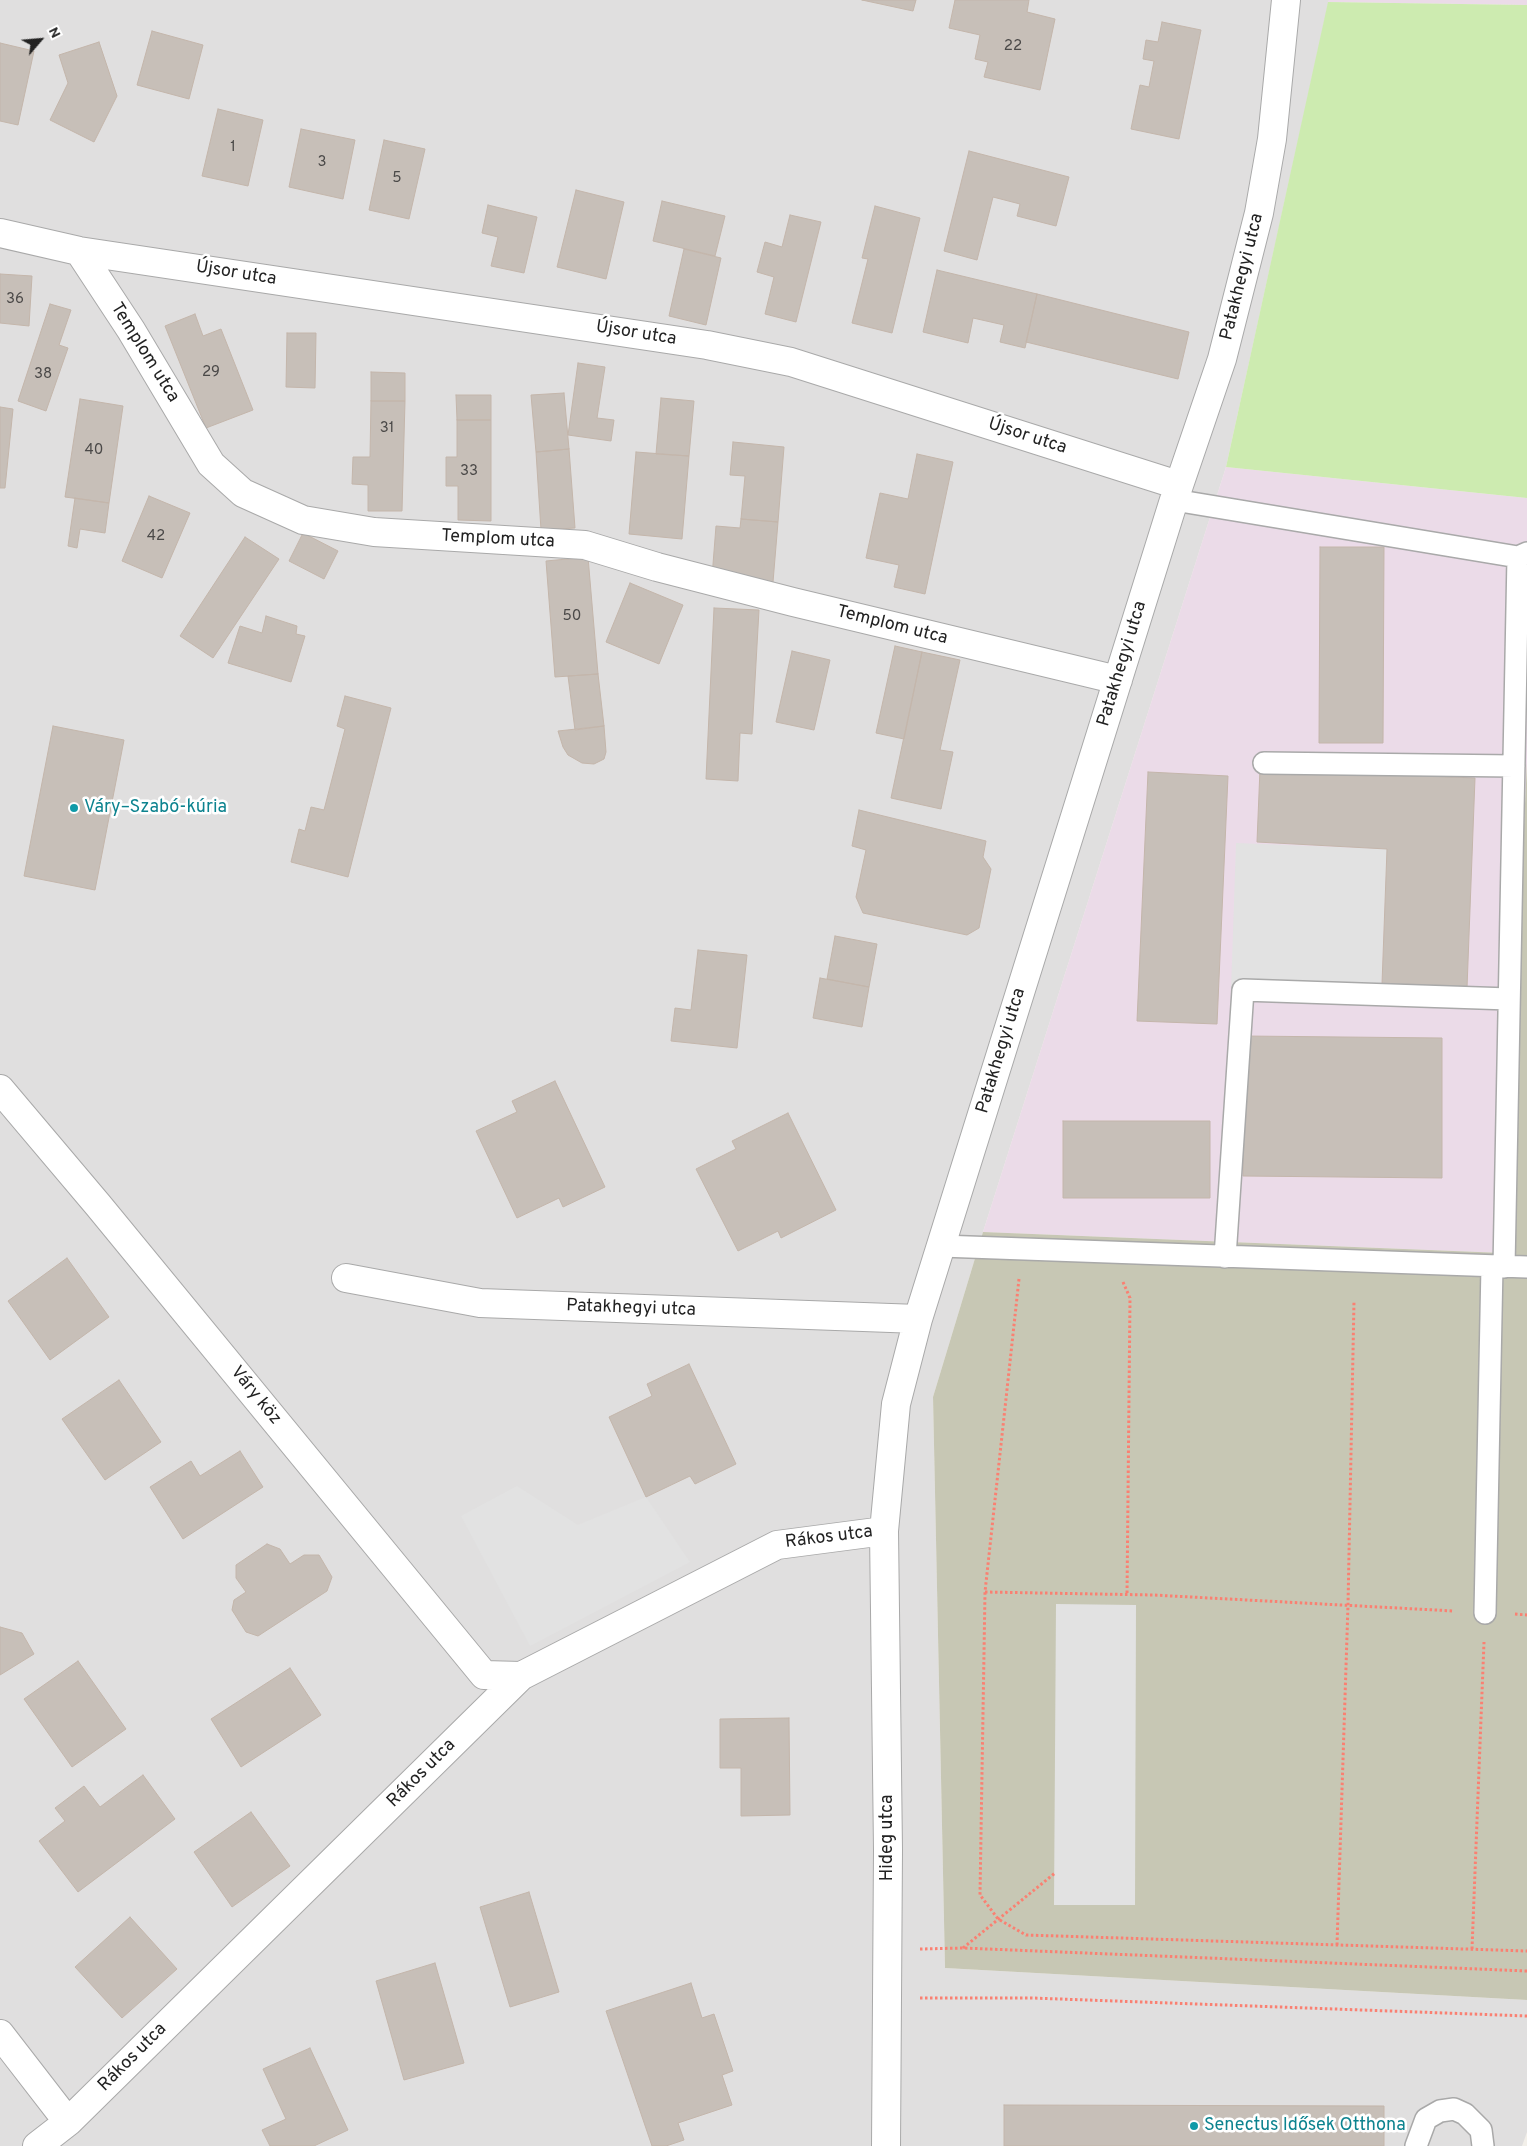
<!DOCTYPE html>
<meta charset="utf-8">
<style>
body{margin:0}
#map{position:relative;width:1527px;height:2146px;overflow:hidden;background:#f2efe9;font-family:Overpass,sans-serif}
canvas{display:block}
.north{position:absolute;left:15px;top:15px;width:50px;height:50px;-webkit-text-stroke:4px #fff;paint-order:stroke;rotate:63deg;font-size:14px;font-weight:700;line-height:20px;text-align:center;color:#222}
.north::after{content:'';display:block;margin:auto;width:18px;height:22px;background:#222;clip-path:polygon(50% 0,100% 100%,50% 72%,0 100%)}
</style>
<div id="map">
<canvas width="1527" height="2146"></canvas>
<div class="north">N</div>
</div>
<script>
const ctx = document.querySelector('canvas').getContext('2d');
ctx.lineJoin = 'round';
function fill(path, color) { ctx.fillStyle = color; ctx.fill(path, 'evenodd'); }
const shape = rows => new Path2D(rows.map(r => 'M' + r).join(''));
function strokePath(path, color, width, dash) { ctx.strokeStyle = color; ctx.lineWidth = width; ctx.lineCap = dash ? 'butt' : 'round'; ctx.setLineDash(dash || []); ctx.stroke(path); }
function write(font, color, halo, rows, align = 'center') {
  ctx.font = font + ' Overpass,sans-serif'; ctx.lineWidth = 5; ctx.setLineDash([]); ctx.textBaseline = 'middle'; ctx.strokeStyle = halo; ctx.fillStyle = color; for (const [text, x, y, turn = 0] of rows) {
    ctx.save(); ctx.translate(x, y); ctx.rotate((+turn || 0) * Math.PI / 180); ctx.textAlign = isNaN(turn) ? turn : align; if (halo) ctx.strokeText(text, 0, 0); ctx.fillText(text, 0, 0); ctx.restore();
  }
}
fill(shape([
 [0,0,1329,0,1226,467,983,1232,933,1397,945,1968,1527,2000,1527,2132,1522,2146,0,2146]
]), '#e0dfdf');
fill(shape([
 [1329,0,1527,0,1527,5,1328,2],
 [1226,467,1527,498,1527,763,1503,1253,983,1232]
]), '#ebdbe8');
fill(shape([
 [1527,763,1527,2000,945,1968,933,1397,983,1232,1503,1253]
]), '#c7c7b4');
fill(shape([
 [1328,2,1527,5,1527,498,1226,467]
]), '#cdebb0');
fill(shape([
 [1236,843,1387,849,1381,996,1231,990],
 [517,1486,578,1525,646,1497,690,1562,530,1646,461,1516],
 [1056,1604,1136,1605,1135,1905,1054,1905]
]), '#e2e2e2');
const building = shape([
 [862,0,916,0,913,11,862,0],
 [955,0,1029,0,1027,12,1055,19,1040,90,984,77,988,62,975,59,980,35,949,28,955,0],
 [1162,22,1201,30,1179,139,1131,129,1140,85,1149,87,1154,61,1143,59,1146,40,1158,42,1162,22],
 [152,31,203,45,189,99,137,85,152,31],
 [99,42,117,96,94,142,50,120,68,83,59,55,99,42],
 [0,43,34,51,18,125,0,121,0,43],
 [218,109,263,120,248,186,202,176,218,109],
 [301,129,355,140,343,199,289,187,301,129],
 [384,140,425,149,409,219,369,210,384,140],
 [969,151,1069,177,1056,226,1017,216,1020,204,993,197,977,260,944,251,969,151],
 [576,190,624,202,606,279,557,267,576,190],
 [662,201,725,216,715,256,653,241,662,201],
 [488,205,537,217,524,273,491,266,498,237,482,233,488,205],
 [875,206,920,218,892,333,852,323,868,259,862,258,875,206],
 [790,215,821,222,796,322,765,314,774,277,757,272,765,242,782,247,790,215],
 [684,249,721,258,706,325,669,316,684,249],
 [937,270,1037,294,1025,348,1000,342,1004,325,973,318,968,343,923,332,937,270],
 [0,274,32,276,29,326,0,323,0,274],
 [1037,294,1189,332,1178,379,1026,342,1037,294],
 [50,304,71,310,59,345,68,348,46,411,18,401,50,304],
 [195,314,203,336,221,329,253,410,206,428,165,326,195,314],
 [287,333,316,333,315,388,286,387,287,333],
 [578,363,605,367,597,418,614,420,611,441,568,435,578,363],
 [371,372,405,373,405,401,371,401,371,372],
 [564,393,569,449,536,452,531,395,564,393],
 [456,395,491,395,491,420,457,420,456,395],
 [661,398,694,401,689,456,656,454,661,398],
 [80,399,123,406,109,503,65,497,80,399],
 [371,401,405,401,402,511,368,511,368,485,352,484,353,457,370,457,371,401],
 [0,407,13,409,5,488,0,488,0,407],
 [457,420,491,420,491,521,458,520,458,486,446,486,446,457,457,457,457,420],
 [733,442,784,447,778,522,741,519,745,476,730,475,733,442],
 [569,449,575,528,541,530,536,452,569,449],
 [636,452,689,456,682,539,629,534,636,452],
 [917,454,953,462,925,594,894,587,899,565,866,558,880,493,908,499,917,454],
 [149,496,190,513,162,578,122,561,149,496],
 [75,498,109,503,105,533,80,529,77,548,68,546,75,498],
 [741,519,778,522,773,582,712,577,716,526,740,528,741,519],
 [303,533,338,551,324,579,289,561,303,533],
 [245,537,279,559,213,658,180,636,245,537],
 [1320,547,1384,547,1383,743,1319,743,1320,547],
 [588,557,598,674,555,677,546,561,588,557],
 [630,583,683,605,659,664,606,642,630,583],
 [714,608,759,610,752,734,740,733,738,781,706,779,714,608],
 [266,616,297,626,296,634,305,636,291,682,228,663,240,626,262,633,266,616],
 [895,646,922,652,904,739,876,733,895,646],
 [792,651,830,660,814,730,776,722,792,651],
 [922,652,960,660,940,750,953,752,941,809,891,798,922,652],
 [598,674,604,726,575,730,568,676,598,674],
 [345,696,391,708,348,877,291,862,299,829,305,831,311,807,324,810,345,729,337,726,345,696],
 [53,726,124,740,95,890,24,876,53,726],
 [604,726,606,752,604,759,594,764,582,763,568,755,563,747,558,731,604,726],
 [1260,769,1475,778,1467,988,1382,984,1387,849,1257,842,1260,769],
 [1148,772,1228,776,1217,1024,1137,1021,1148,772],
 [859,810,986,841,983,857,991,869,979,928,967,935,863,913,856,897,866,850,852,846,859,810],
 [835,936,877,944,869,987,827,979,835,936],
 [698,950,747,955,737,1048,671,1041,675,1008,691,1010,698,950],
 [820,978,869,987,862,1027,813,1018,820,978],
 [1243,1036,1442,1038,1442,1178,1243,1176,1243,1036],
 [555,1081,605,1187,563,1207,559,1198,517,1218,476,1131,517,1112,512,1101,555,1081],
 [788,1113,836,1210,781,1238,778,1231,738,1251,696,1169,736,1149,732,1141,788,1113],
 [1063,1121,1210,1121,1210,1198,1063,1198,1063,1121],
 [67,1258,109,1317,50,1360,8,1301,67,1258],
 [689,1364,736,1464,695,1484,690,1476,646,1497,609,1417,652,1396,647,1384,689,1364],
 [119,1380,161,1442,105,1480,62,1419,119,1380],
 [240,1451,263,1487,183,1539,150,1487,191,1461,200,1476,240,1451],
 [267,1544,280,1549,290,1564,304,1555,319,1555,332,1577,327,1591,258,1636,246,1632,232,1610,234,1600,246,1592,236,1578,236,1565,267,1544],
 [0,1627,22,1633,34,1654,0,1675,0,1627],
 [78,1661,126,1729,72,1767,24,1699,78,1661],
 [290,1668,321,1715,241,1767,211,1719,290,1668],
 [789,1718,790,1815,741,1816,741,1768,720,1768,720,1719,789,1718],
 [143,1775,175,1819,78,1892,39,1841,65,1821,55,1808,84,1786,100,1807,143,1775],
 [251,1812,290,1866,232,1907,194,1852,251,1812],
 [529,1892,559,1992,510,2007,480,1907,529,1892],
 [130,1917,177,1969,122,2018,75,1967,130,1917],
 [435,1963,464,2063,404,2080,376,1981,435,1963],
 [691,1983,702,2018,714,2014,733,2071,722,2075,732,2105,678,2123,684,2140,666,2146,652,2146,606,2011,691,1983],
 [310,2048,348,2130,314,2146,270,2146,262,2130,286,2119,263,2069,310,2048],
 [1004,2105,1384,2106,1384,2146,1004,2146,1004,2105]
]);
fill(building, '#c7bfb8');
strokePath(building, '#c4b6ab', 1);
const service = shape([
 [1174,500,1518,557,1527,553],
 [1264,763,1514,766],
 [941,1246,1527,1267],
 [1225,1257,1243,990,1509,999],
 [1504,1267,1518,557],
 [1485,1613,1492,1266],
 [1416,2146,1426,2119,1440,2111,1454,2109,1465,2114,1481,2130,1483,2146]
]);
const minor = shape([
 [0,233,79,251,707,345,791,362,1178,485],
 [79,251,131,330,211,464,243,493,303,520,374,532,585,545,657,567,793,602,1118,680],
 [0,1089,98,1205,484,1675,521,1676],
 [346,1278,480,1303,918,1319],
 [0,2034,68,2122],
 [37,2146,68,2122,521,1676,777,1545,884,1531],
 [886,2146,888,1850,884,1531,896,1404,918,1319,1174,500,1222,359,1259,213,1272,139,1286,0]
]);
strokePath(service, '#a9a9a9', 24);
strokePath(minor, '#a9a9a9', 30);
strokePath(shape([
 [1019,1279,985,1592,980,1895,998,1919,1026,1935,1527,1951],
 [1123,1282,1130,1298,1127,1595],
 [985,1592,1153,1595,1454,1611],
 [1515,1614,1527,1615],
 [1337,1945,1348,1605,1354,1301],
 [963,1948,1055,1873],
 [920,1949,963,1948,1527,1971],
 [1472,1949,1484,1642],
 [920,1998,1032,1998,1527,2016]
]), '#fa8072', 3, [2.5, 2.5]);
strokePath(service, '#fff', 21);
strokePath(minor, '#fff', 28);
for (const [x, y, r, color] of [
 [74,808,5,"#0f9aa8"],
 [1194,2126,5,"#0f9aa8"]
]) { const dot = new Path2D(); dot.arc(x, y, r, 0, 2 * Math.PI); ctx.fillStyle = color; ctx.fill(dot); strokePath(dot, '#fff', 2); }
write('15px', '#4b4948', null, [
 ["22",1013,47],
 ["1",233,148],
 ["3",322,163],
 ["5",397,179],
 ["36",15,300],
 ["29",211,373],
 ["38",43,375],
 ["31",387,429],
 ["40",94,451],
 ["33",469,472],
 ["42",156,537],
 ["50",572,617]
]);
write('18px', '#222', '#fff', [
 ["Újsor utca",236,274,9],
 ["Patakhegyi utca",1243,277,-76],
 ["Újsor utca",636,334,9],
 ["Templom utca",144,353,58],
 ["Újsor utca",1027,437,18],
 ["Templom utca",498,540,3],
 ["Templom utca",892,626,14],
 ["Patakhegyi utca",1123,664,-73],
 ["Patakhegyi utca",1002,1051,-73],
 ["Patakhegyi utca",631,1309,2],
 ["Váry köz",255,1396,51],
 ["Rákos utca",829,1538,-7],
 ["Rákos utca",422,1774,-45],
 ["Hideg utca",888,1838,-90],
 ["Rákos utca",133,2058,-45]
]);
write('18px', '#0d838f', '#fff', [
 ["Váry–Szabó-kúria",84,808],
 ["Senectus Idősek Otthona",1204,2126]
], 'left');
</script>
